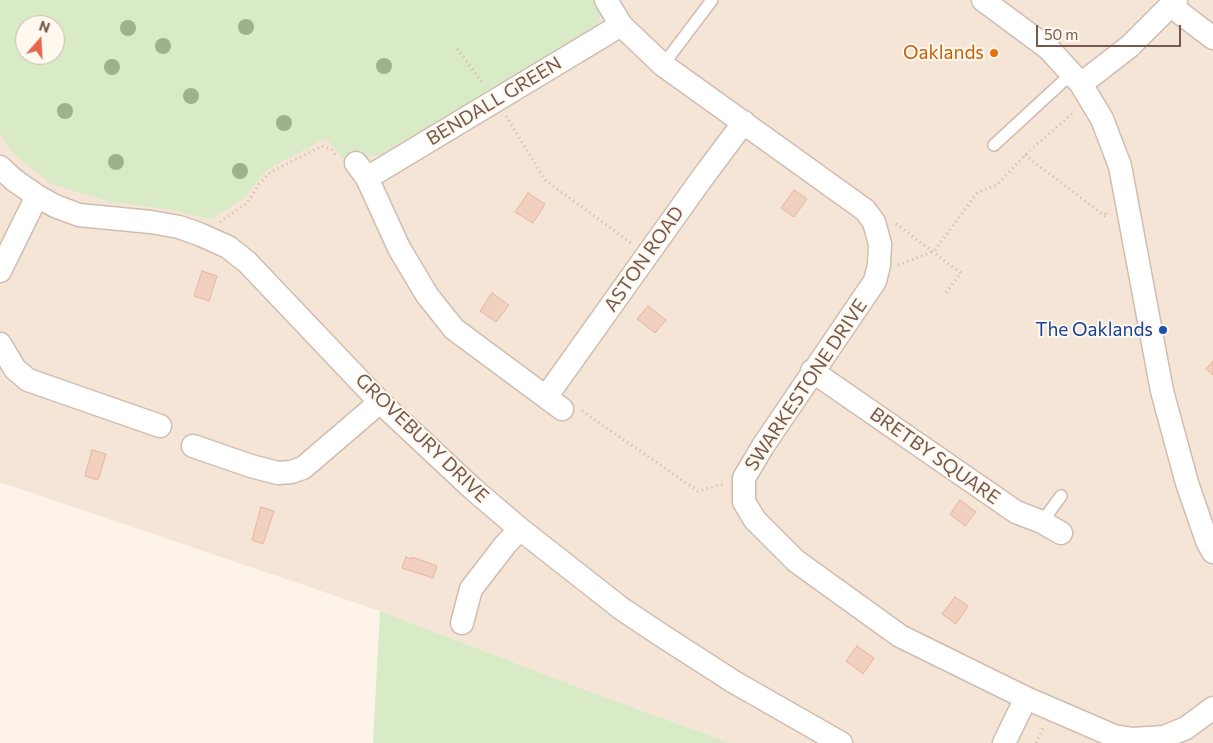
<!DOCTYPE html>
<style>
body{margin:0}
#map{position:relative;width:1213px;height:743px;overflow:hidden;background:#fdf3e8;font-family:Commissioner,sans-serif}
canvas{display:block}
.north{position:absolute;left:15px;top:15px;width:50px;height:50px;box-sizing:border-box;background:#fff8ef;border:1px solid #c9b8ae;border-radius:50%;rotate:19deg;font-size:14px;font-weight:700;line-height:20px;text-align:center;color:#77584c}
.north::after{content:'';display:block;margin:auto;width:18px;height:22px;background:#e6654e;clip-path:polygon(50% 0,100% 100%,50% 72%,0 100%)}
.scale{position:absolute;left:1036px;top:25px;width:145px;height:22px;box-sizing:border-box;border:2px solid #77584c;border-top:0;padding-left:6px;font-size:15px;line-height:18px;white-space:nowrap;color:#77584c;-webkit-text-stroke:4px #fff8ef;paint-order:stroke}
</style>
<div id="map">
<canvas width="1213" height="743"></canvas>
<div class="north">N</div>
<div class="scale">50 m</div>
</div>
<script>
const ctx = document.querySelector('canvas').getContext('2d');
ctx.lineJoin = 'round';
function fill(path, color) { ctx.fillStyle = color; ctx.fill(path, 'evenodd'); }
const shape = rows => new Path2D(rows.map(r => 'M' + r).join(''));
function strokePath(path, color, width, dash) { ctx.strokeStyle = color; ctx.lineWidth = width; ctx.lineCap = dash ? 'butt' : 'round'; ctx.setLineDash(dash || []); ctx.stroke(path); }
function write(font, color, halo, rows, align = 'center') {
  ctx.font = font + ' Commissioner,sans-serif'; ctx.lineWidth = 4; ctx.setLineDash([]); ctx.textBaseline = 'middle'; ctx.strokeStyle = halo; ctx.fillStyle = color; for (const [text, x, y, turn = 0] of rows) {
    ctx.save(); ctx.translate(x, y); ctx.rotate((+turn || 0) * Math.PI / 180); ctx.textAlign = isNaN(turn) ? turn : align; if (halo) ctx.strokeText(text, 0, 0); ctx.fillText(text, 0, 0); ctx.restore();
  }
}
fill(shape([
 [0,0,1213,0,1213,743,730,743,583,689,380,611,0,482],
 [25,25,55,25,55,55,25,55]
]), '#f4e5d7');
fill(shape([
 [0,0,599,0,601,7,598,27,382,154,346,162,326,138,266,170,244,198,211,219,168,209,110,202,51,184,11,151,0,133],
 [25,25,55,25,55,55,25,55],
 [380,611,583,689,730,743,373,743]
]), '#d8ebc6');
const building = shape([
 [794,190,807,199,794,217,781,208,794,190],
 [528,193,545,204,533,223,515,212,528,193],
 [202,271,217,276,209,301,194,296,202,271],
 [492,293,509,305,496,322,480,311,492,293],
 [648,306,666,320,655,333,637,319,648,306],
 [1213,361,1213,375,1206,369,1213,361],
 [92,450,106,454,98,480,85,476,92,450],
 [960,500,976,512,965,526,950,514,960,500],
 [261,507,274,511,263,544,252,540,261,507],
 [406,557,411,559,412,557,437,566,433,578,402,568,406,557],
 [955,597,968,606,956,624,942,614,955,597],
 [857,646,874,658,863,674,846,661,857,646]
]);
fill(building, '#f2d0c0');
strokePath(building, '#e5b5a0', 1);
const service = shape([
 [663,65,712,0],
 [994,145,1071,74],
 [1042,522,1061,496]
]);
const minor = shape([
 [606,0,621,25,663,65,865,210,874,222,880,244,879,265,875,281,763,446,744,478,744,502,755,520,796,561,900,636,1026,698,1114,736,1133,739,1164,737,1186,728,1213,708],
 [983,0,1049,49,1081,84,1102,119,1120,166,1162,391,1187,483,1207,541,1213,552],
 [1171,6,1213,38],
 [1081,84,1130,46,1176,0],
 [356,163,367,178,399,248,427,295,454,329,562,409],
 [0,167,14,180,37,196,55,206,79,215,151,222,179,227,199,234,228,247,247,262,380,402,473,489,520,529,622,609,661,635,734,682,841,743],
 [367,178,621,25],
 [0,271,37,196],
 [0,344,15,369,28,380,160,426],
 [812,371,1016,512,1042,522,1061,533],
 [546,397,700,181,744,122],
 [193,446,251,466,278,473,291,472,303,468,380,402],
 [462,623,471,589,505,545,520,529],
 [1004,743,1026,698]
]);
strokePath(service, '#d1bcb0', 14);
strokePath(minor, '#d1bcb0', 25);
strokePath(shape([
 [457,49,484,85],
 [506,116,545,180,631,243],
 [1025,155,1106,217,1106,212],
 [220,222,247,203,259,184,271,172,322,146,331,149,337,156],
 [896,224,961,273,945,294],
 [898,265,934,251,978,192,997,185,1025,155,1074,112],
 [582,411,698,491,724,484],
 [1036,743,1043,728]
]), '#d8b3a2', 3, [1, 4]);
strokePath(service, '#fff', 11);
strokePath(minor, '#fff', 22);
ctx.fillStyle = '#a0af8c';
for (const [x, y] of [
 [246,27],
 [128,28],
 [163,46],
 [384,66],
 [112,67],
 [191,96],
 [65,111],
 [284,123],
 [116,162],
 [240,171]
]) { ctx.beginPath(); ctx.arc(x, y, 8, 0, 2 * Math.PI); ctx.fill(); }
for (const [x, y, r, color] of [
 [994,53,5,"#e8710a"],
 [1163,330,5,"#1a4fb4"]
]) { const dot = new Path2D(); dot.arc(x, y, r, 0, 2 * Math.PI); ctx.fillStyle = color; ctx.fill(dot); strokePath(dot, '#fff8ef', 2); }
write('19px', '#c56008', '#fff8ef', [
 ["Oaklands",984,53]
], 'right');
write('19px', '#77584c', '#fff8ef', [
 ["BENDALL GREEN",494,101,-31],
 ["ASTON ROAD",644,259,-55],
 ["SWARKESTONE DRIVE",806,385,-56],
 ["GROVEBURY DRIVE",422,438,44],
 ["BRETBY SQUARE",935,456,35]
]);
write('19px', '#164399', '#fff8ef', [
 ["The Oaklands",1153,330]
], 'right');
</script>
